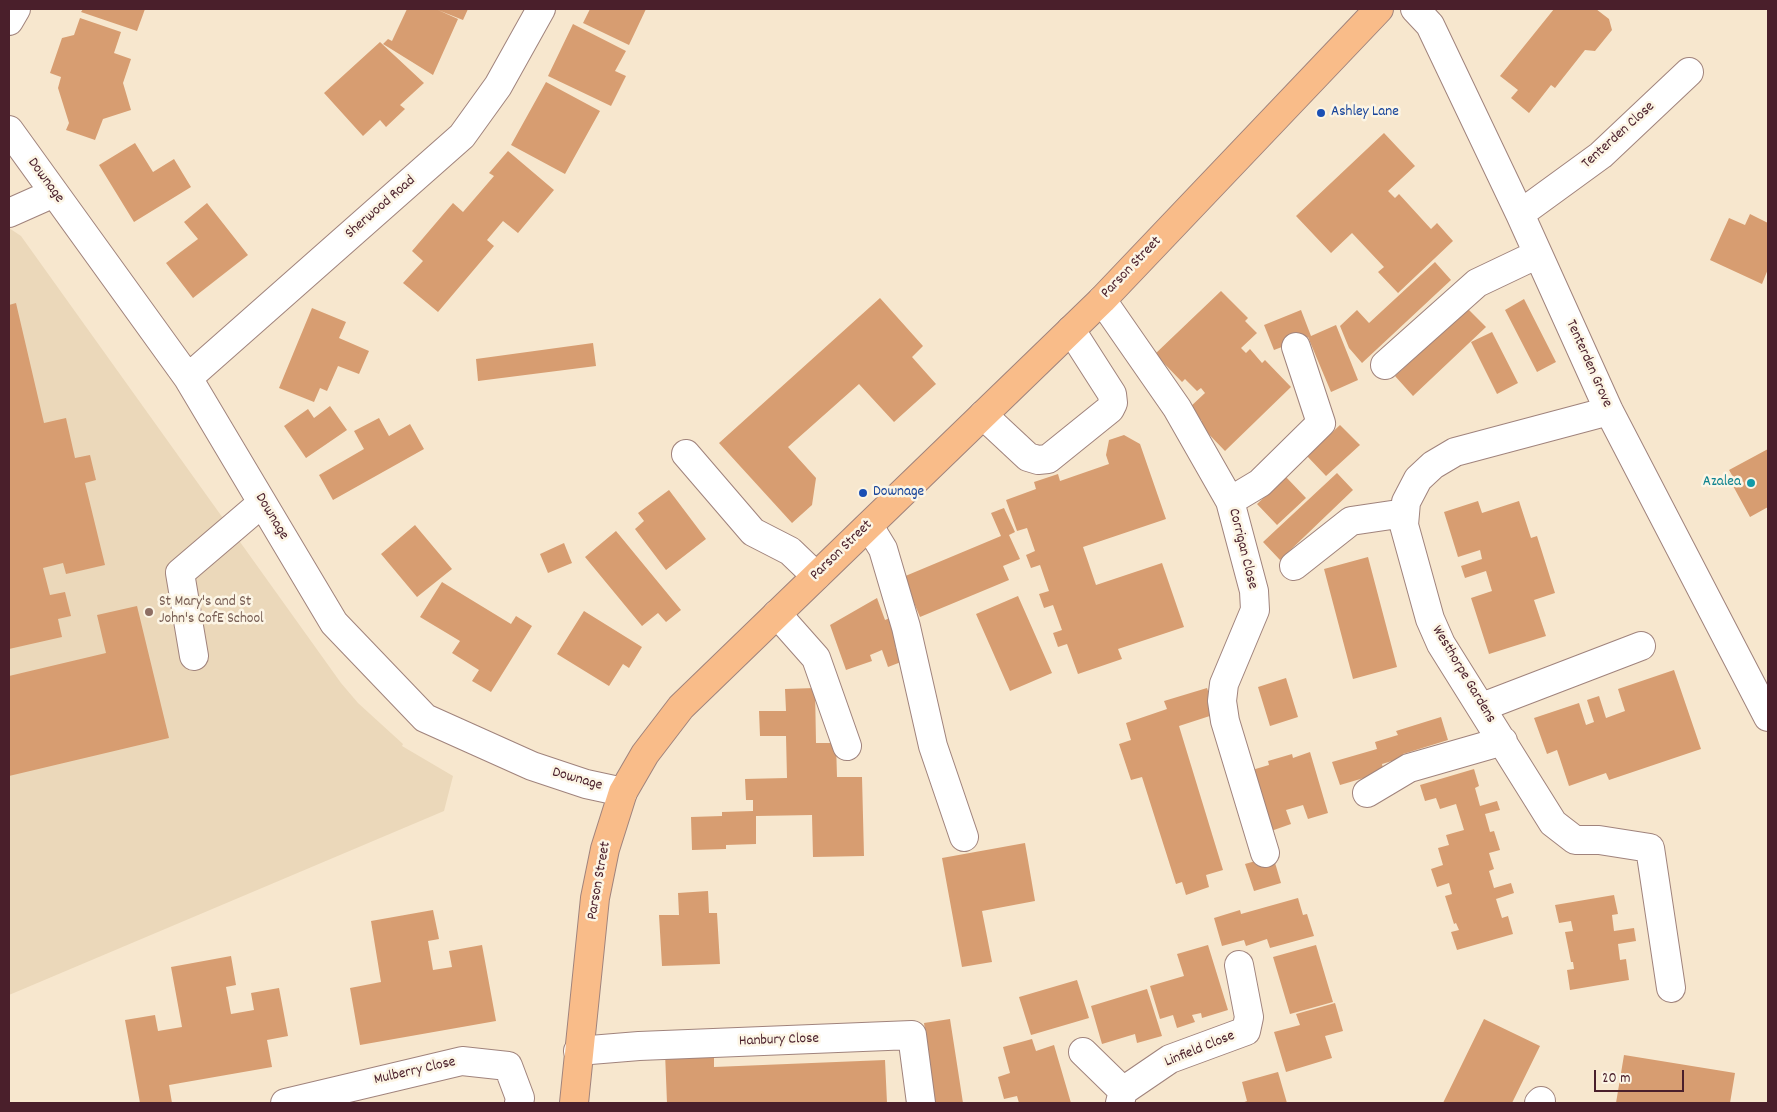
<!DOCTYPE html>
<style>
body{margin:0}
#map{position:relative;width:1777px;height:1112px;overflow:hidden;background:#f7e7ce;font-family:Dekko,sans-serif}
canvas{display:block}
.frame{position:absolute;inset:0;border:10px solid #4a1f2b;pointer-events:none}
.scale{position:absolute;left:1594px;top:1070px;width:90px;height:22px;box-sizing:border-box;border:2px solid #4a1f2b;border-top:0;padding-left:6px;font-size:15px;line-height:18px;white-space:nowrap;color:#4a1f2b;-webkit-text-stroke:4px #fcf5e5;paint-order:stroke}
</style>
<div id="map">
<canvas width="1777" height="1112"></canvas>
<div class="frame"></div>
<div class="scale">20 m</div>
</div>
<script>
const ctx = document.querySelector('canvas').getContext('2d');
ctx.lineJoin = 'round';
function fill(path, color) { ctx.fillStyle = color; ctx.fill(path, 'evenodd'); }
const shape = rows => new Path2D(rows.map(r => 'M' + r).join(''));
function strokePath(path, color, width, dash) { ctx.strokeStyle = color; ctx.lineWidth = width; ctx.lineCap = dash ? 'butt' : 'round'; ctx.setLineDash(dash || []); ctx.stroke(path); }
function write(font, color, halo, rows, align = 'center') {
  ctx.font = font + ' Dekko,sans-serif'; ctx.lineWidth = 5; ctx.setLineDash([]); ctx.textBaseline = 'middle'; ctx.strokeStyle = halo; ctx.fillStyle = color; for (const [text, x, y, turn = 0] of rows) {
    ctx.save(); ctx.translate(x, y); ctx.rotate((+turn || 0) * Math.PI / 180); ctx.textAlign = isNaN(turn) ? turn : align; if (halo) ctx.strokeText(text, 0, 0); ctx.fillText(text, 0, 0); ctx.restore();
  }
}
fill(shape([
 [9,228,21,236,341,683,358,703,403,744,402,746,453,776,444,811,9,995]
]), '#ebd8ba');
fill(shape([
 [83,9,145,9,137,31,81,12],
 [407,9,468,9,463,20,438,10,458,19,433,75,383,44,388,39,392,41],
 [590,9,646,9,629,45,583,23],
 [1554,9,1596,9,1609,19,1612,30,1595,51,1585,50,1555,88,1551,85,1529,113,1511,98,1518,90,1500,76],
 [80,18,121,32,114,53,131,59,123,83,131,110,103,119,95,140,66,130,69,123,58,88,61,77,50,73,62,38,74,35],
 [573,24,626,51,615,71,626,76,611,106,548,76],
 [380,42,424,83,400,105,405,109,386,127,380,120,363,136,324,93],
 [546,82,600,111,565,174,511,145],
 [1384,133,1415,166,1388,191,1395,198,1399,194,1431,229,1437,223,1453,241,1398,293,1378,272,1384,267,1352,233,1331,253,1296,216],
 [135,143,153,172,174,159,191,187,134,222,99,165],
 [508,151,554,190,518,233,503,221,487,240,494,246,438,312,403,283,423,261,412,251,453,203,463,212,494,176,489,173],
 [207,203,248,255,193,298,166,263,198,239,184,222],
 [1750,214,1768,223,1768,269,1762,284,1710,260,1729,218,1745,225],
 [1435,262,1451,280,1362,363,1349,348,1340,326,1357,310,1369,323],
 [1221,291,1248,318,1245,321,1257,333,1241,348,1246,353,1250,349,1262,363,1265,360,1291,387,1225,451,1199,424,1202,421,1189,408,1205,393,1201,388,1197,391,1185,379,1182,382,1155,354],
 [880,298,923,346,912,357,936,384,894,422,859,384,788,447,816,478,812,505,792,523,719,443],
 [1524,299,1556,362,1537,372,1505,310],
 [16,303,44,423,66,418,75,458,90,455,96,480,85,483,105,565,66,574,63,563,43,568,50,595,65,592,71,616,58,619,62,637,9,649,9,305],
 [312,308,346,322,339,338,369,351,359,374,338,366,327,391,320,388,314,402,279,388],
 [1468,309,1486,327,1413,396,1395,376],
 [1301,310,1311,336,1336,325,1358,380,1331,392,1308,337,1274,350,1264,325],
 [1492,332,1518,383,1497,394,1471,342],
 [593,343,596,366,478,381,476,359],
 [330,406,347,430,306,458,284,426,308,409,314,418],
 [379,418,389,436,410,424,424,449,333,500,319,475,364,449,354,431],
 [1340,425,1360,445,1326,476,1307,456],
 [1124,435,1140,444,1166,519,1083,547,1096,585,1162,563,1184,627,1118,649,1122,659,1078,674,1067,644,1058,647,1053,633,1062,630,1053,605,1044,608,1039,594,1049,591,1040,565,1031,568,1026,555,1035,551,1027,528,1017,531,1006,500,1036,489,1034,482,1058,474,1060,481,1109,464,1106,455,1109,440],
 [1768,449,1768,507,1750,517,1732,484,1736,482,1729,470],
 [1337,473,1353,490,1280,560,1263,542],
 [1286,477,1306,498,1277,525,1257,504],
 [669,490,706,539,666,570,635,529,644,521,638,513],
 [1478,501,1482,513,1519,501,1531,538,1537,536,1555,593,1534,600,1546,636,1489,654,1471,598,1492,591,1486,571,1465,578,1461,566,1482,559,1480,550,1458,557,1444,512],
 [1004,508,1015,532,1009,535,1020,559,1003,566,1009,580,920,617,903,577,1001,536,991,513],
 [415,525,452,569,417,597,381,554],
 [616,531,681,610,666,622,658,613,642,626,585,557],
 [564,543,572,563,548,573,540,554],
 [1368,557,1397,667,1353,679,1324,569],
 [442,582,511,624,516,616,532,626,491,692,472,681,479,670,452,653,460,641,420,617],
 [1018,596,1052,673,1010,691,976,614],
 [877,598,885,620,890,618,899,645,895,646,901,662,888,667,882,650,870,655,872,661,846,670,830,625],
 [137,606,169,738,9,776,9,676,106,653,97,615],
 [584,611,642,647,629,668,623,664,609,686,557,654],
 [1674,670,1701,749,1609,780,1606,773,1569,786,1557,750,1547,754,1534,718,1579,703,1586,725,1594,722,1587,700,1599,696,1606,718,1625,711,1618,689],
 [1286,678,1298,717,1270,726,1258,687],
 [815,688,816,743,836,743,837,777,862,777,864,856,813,857,812,815,756,816,756,844,726,845,726,849,692,850,691,817,722,816,722,812,753,811,753,800,746,800,745,779,787,778,786,736,760,736,759,711,786,711,785,689],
 [1207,688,1216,714,1179,726,1223,870,1206,875,1209,887,1186,895,1182,882,1176,884,1142,777,1131,780,1119,744,1131,740,1126,723,1167,709,1164,701],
 [1441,717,1448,740,1403,754,1405,757,1382,764,1384,772,1340,785,1332,762,1377,749,1375,742,1398,735,1396,731],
 [1310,752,1328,813,1308,819,1303,805,1286,810,1291,824,1271,831,1252,770,1269,765,1268,761,1292,754,1293,758],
 [1474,769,1479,786,1475,788,1480,806,1497,801,1500,810,1485,814,1490,832,1494,831,1500,850,1489,853,1494,869,1489,871,1494,888,1511,883,1514,893,1496,899,1502,918,1508,916,1513,934,1457,950,1451,932,1459,930,1456,923,1454,924,1445,896,1452,894,1449,883,1437,887,1431,869,1443,865,1438,848,1449,845,1446,835,1464,830,1456,804,1440,809,1436,798,1425,801,1420,785],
 [1025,843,1035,901,982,911,992,962,962,967,942,858],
 [1273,856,1281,883,1254,891,1245,864],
 [708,891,709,913,717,913,720,964,662,966,659,915,679,915,678,893],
 [1614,895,1618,914,1612,915,1614,931,1634,928,1636,941,1618,944,1620,960,1626,959,1629,980,1570,990,1567,970,1574,969,1573,962,1571,962,1565,932,1573,931,1571,921,1559,923,1555,905],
 [1298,898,1303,915,1307,914,1314,936,1270,948,1267,939,1246,946,1244,940,1222,946,1214,918,1240,910,1241,914],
 [433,910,439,939,428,941,433,970,452,967,449,951,482,945,496,1021,360,1045,350,988,381,982,371,921],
 [1208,945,1228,1010,1202,1018,1201,1013,1192,1015,1195,1022,1177,1028,1173,1015,1160,1019,1150,986,1184,976,1177,954],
 [1316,945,1333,1002,1290,1014,1273,957],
 [231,956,236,985,226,987,231,1014,254,1010,251,993,279,988,288,1036,267,1040,272,1067,169,1085,172,1103,140,1103,125,1020,155,1015,158,1031,182,1027,171,967],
 [1077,980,1089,1018,1031,1035,1019,997],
 [1147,989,1162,1036,1137,1043,1135,1034,1102,1044,1091,1006],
 [1335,1003,1343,1031,1325,1036,1332,1058,1286,1072,1274,1032,1300,1025,1296,1014],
 [950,1019,963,1103,935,1103,924,1023],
 [1484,1019,1540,1046,1512,1103,1443,1103],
 [1032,1039,1036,1051,1054,1045,1071,1103,1019,1103,1017,1096,1004,1099,998,1077,1010,1073,1003,1047],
 [714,1051,714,1067,885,1060,887,1103,667,1103,665,1053],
 [1624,1055,1735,1073,1730,1103,1616,1103],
 [1278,1072,1287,1103,1242,1103,1247,1101,1242,1082]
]), '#d79d71');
const minor = shape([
 [1415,9,1430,25,1520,214,1609,411,1768,717],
 [9,21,16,9],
 [9,130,188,378,334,623,425,718,532,766,586,784,623,792],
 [9,213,54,193],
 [1520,214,1601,155,1689,72],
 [1102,300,1177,408,1230,501,1254,591,1255,610,1224,684,1222,701,1225,721,1265,853],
 [1385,365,1477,283,1538,254],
 [188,378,462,136,498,86,541,9],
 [1609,411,1455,452,1433,465,1418,479,1406,502,1404,525,1430,619,1441,644,1553,823,1575,840,1599,840,1650,848,1671,988],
 [983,415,1028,457,1038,460,1048,459,1110,409,1113,403,1112,394,1071,330],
 [686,454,753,532,790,551,816,576],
 [1230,501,1260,483,1321,423,1296,347],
 [869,526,883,549,906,627,933,746,964,837],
 [1294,566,1351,521,1405,513],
 [777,614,816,658,847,746],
 [194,656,180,573,262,503],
 [1482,707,1641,646],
 [1367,793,1409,768,1503,741],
 [578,1051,639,1046,912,1035,921,1103],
 [1083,1052,1123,1091],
 [285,1103,462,1061,508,1066,520,1098,519,1103],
 [1120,1103,1123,1091,1170,1059,1246,1031,1249,1017,1239,965],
 [1539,1103,1541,1101]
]);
const major = shape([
 [574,1103,595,898,605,849,623,792,645,754,681,707,1102,300,1379,9]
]);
strokePath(minor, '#a0837c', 30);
strokePath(major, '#a0837c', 30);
strokePath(minor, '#fff', 28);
strokePath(major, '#f9bc89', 28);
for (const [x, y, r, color] of [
 [1321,113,5,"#1a4fb4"],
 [1751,483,5,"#0f9aa8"],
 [863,493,5,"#1a4fb4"],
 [149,612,5,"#8d6e63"]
]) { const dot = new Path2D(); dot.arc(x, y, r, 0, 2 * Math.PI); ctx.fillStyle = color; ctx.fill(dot); strokePath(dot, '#fcf5e5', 2); }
write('15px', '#164399', '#fcf5e5', [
 ["Ashley Lane",1331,113],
 ["Downage",873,493]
], 'left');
write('15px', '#4a1f2b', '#fcf5e5', [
 ["Tenterden Close",1619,136,-42],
 ["Downage",45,181,54],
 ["Sherwood Road",381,208,-41],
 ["Parson Street",1132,268,-46],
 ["Tenterden Grove",1588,364,66],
 ["Downage",271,517,59],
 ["Corrigan Close",1242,549,76],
 ["Parson Street",842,551,-44],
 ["Westhorpe Gardens",1463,675,59],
 ["Downage",577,780,16],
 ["Parson Street",600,881,-80],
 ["Hanbury Close",779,1041,-2],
 ["Linfield Close",1200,1050,-22],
 ["Mulberry Close",415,1072,-13]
]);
write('15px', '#0d838f', '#fcf5e5', [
 ["Azalea",1741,483]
], 'right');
write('15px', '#785e54', '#fcf5e5', [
 ["St Mary's and St",159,603],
 ["John's CofE School",159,620]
], 'left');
</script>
